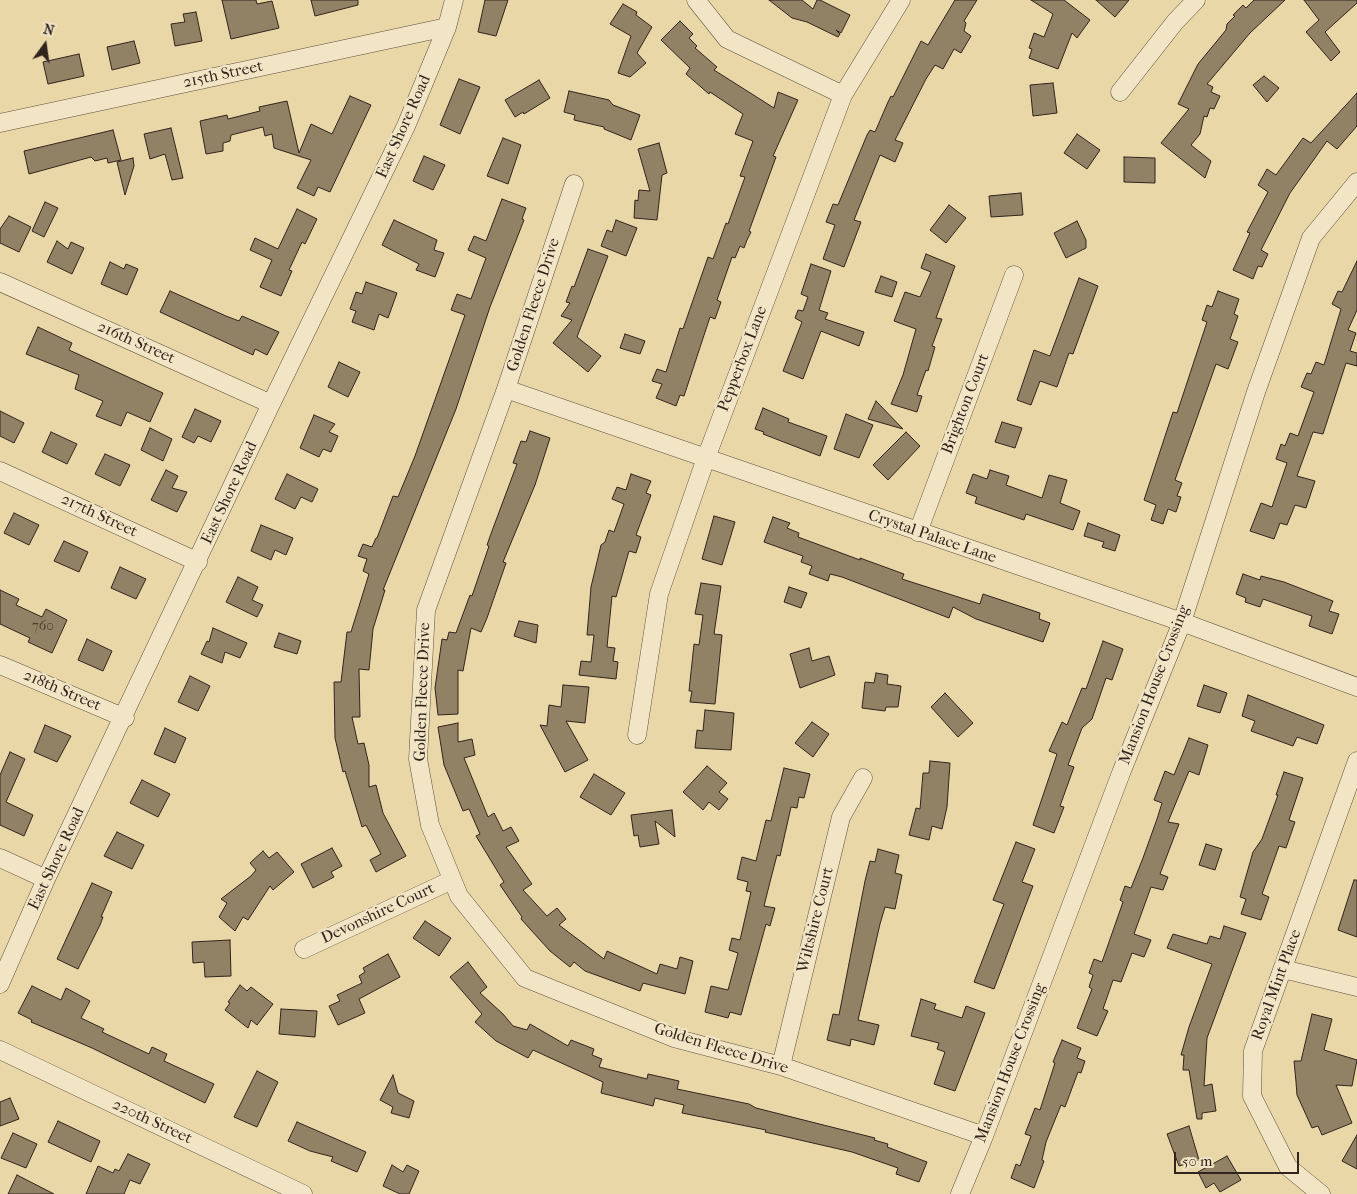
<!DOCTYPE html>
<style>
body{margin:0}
#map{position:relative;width:1357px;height:1194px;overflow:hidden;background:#e9d7a7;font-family:"IM FELL French Canon",serif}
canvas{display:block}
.north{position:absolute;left:20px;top:20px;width:50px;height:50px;-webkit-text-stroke:4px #f1e5c6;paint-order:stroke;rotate:14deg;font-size:14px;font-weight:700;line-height:20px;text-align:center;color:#31241d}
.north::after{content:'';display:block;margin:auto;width:18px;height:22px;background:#31241d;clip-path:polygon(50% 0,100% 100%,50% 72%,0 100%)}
.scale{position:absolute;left:1174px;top:1152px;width:125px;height:22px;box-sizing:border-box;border:2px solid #31241d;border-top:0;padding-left:6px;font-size:15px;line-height:18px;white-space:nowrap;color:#31241d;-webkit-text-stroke:4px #f1e5c6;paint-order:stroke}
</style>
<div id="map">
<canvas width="1357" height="1194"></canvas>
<div class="north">N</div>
<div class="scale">50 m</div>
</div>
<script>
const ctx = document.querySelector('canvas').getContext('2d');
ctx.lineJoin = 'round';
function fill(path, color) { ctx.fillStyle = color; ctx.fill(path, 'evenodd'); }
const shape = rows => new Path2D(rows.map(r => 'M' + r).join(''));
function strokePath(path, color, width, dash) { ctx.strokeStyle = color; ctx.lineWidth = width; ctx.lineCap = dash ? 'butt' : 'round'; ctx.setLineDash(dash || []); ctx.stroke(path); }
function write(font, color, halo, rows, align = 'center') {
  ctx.font = font + ' "IM FELL French Canon",serif'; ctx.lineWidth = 4.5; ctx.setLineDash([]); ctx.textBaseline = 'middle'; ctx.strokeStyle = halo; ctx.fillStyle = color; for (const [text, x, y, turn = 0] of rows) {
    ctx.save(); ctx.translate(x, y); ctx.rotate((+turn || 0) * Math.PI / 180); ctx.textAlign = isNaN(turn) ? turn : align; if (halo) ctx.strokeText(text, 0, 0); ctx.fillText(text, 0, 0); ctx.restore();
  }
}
const building = shape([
 [222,0,256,0,257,4,272,1,279,28,231,39,222,0],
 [311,0,358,0,358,5,315,16,311,0],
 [485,0,508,0,496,36,478,32,485,0],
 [769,0,802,0,813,9,817,0,820,0,850,15,841,33,836,30,840,34,838,37,807,22,792,18,769,0],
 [955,0,977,0,964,21,966,23,964,31,971,36,961,53,954,49,943,69,935,65,926,79,895,140,903,143,895,162,880,155,854,220,861,222,844,267,823,259,835,225,826,222,833,204,838,205,867,135,870,130,875,132,888,102,891,96,893,97,921,41,928,45,955,0],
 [1031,0,1064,0,1090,20,1077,38,1072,33,1058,69,1029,58,1032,49,1029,48,1034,33,1044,37,1053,14,1031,0],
 [1096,0,1129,0,1115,17,1096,0],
 [1254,0,1285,0,1250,33,1207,84,1213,87,1211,92,1220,96,1214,109,1210,108,1207,117,1204,116,1200,134,1191,145,1211,161,1205,178,1161,143,1189,109,1178,104,1198,64,1226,30,1227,24,1235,16,1233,15,1243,5,1246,8,1254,0],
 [1304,0,1357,0,1357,3,1325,32,1340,52,1331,61,1306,32,1319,20,1304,0],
 [623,4,637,12,636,15,652,27,637,53,646,63,630,77,618,73,631,36,610,24,623,4],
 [196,12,202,41,175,46,171,24,185,22,183,14,196,12],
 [680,21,693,34,689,38,697,46,695,48,717,67,714,70,774,108,778,92,798,100,773,156,776,157,749,231,751,232,747,240,744,248,740,246,735,258,732,257,717,300,721,302,715,319,710,317,684,396,680,395,676,406,656,398,662,384,652,381,657,369,666,372,680,328,683,329,708,257,713,259,726,223,728,224,745,177,740,176,753,141,735,134,743,114,710,92,709,94,686,74,690,68,661,40,680,21],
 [134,41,140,63,112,70,107,47,134,41],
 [79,54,84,76,48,84,43,62,79,54],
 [1264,76,1279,88,1267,102,1253,85,1264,76],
 [459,79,480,87,460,134,440,125,459,79],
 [539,80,550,98,524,114,523,112,515,117,505,100,539,80],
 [1053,83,1057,113,1033,116,1030,85,1053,83],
 [569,91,609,100,613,105,640,115,631,140,604,129,604,127,574,120,575,115,564,112,569,91],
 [1357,93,1357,126,1337,149,1327,141,1290,193,1261,250,1268,254,1262,267,1258,266,1253,279,1233,270,1250,233,1247,232,1268,192,1258,185,1267,169,1276,175,1303,138,1311,143,1357,93],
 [350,96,371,105,330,192,318,187,314,196,297,188,311,160,274,148,272,134,265,136,263,127,231,135,230,141,223,143,223,151,206,154,200,121,227,115,228,119,260,111,259,107,287,101,299,153,311,124,332,134,350,96],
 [171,128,183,178,172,180,165,154,150,159,144,134,171,128],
 [113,130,121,160,108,163,107,158,95,161,91,157,29,174,24,151,113,130],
 [1077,134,1100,150,1087,169,1064,153,1077,134],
 [503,138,521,145,508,184,487,176,503,138],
 [659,143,667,173,662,175,657,220,634,218,635,200,638,201,639,190,650,191,638,149,659,143],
 [424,156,445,165,433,190,413,181,424,156],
 [1124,157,1155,158,1155,183,1124,182,1124,157],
 [133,158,134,166,125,195,117,162,133,158],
 [1021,193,1023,215,991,217,989,196,1021,193],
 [502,199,526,208,522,219,524,220,490,307,456,409,383,590,385,590,373,629,369,670,359,669,360,717,352,717,358,744,364,743,369,765,369,787,376,785,383,813,406,856,376,872,370,860,381,854,366,825,362,827,345,771,343,772,335,738,334,682,341,682,347,632,351,632,369,574,363,571,367,559,358,556,363,544,372,547,376,538,377,538,393,496,398,497,415,456,465,315,451,310,457,294,471,299,486,258,468,250,474,236,486,241,502,199],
 [45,202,58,208,44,237,32,231,45,202],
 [949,205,966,218,946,243,930,230,949,205],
 [297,209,317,219,305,244,302,242,289,270,292,271,281,296,260,287,272,260,250,250,255,238,278,249,297,209],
 [9,216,31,227,19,252,0,243,0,229,9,216],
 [394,220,437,240,434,250,444,253,435,277,416,270,419,264,382,245,394,220],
 [616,220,637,228,626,256,601,246,607,230,612,232,616,220],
 [1077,221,1086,240,1086,248,1066,258,1054,233,1077,221],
 [57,241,68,249,71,242,84,248,72,274,47,262,57,241],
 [588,249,608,256,577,337,601,356,588,372,553,343,572,320,561,316,570,303,566,302,572,286,574,287,588,249],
 [926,254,955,266,936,318,942,319,932,346,935,347,928,371,926,370,917,395,922,396,917,412,891,404,903,375,916,329,894,321,905,292,920,297,931,272,921,268,926,254],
 [1357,261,1357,310,1348,330,1356,333,1350,351,1357,353,1357,366,1346,363,1323,434,1313,432,1297,476,1315,481,1306,508,1295,505,1287,525,1280,523,1274,539,1250,531,1261,503,1272,507,1287,463,1276,459,1281,444,1285,446,1290,433,1298,436,1314,392,1301,387,1307,373,1311,374,1316,362,1324,365,1341,309,1332,304,1338,291,1342,292,1357,261],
 [110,262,124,269,126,264,138,269,127,295,101,284,110,262],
 [811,264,831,271,819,310,828,313,825,319,864,332,859,346,821,331,803,379,783,371,802,322,795,318,798,310,803,311,808,297,801,294,811,264],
 [881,276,897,282,892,297,875,292,881,276],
 [1079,278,1098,286,1073,354,1069,353,1057,387,1040,381,1031,405,1017,400,1034,350,1050,356,1079,278],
 [366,282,397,293,388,318,379,314,374,330,352,322,356,311,350,309,356,292,362,294,366,282],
 [170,291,226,316,239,321,242,316,279,332,267,355,255,349,253,355,160,312,170,291],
 [1218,291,1239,299,1234,314,1238,316,1230,339,1238,342,1228,369,1216,364,1175,480,1182,483,1177,496,1181,497,1176,512,1168,509,1163,524,1151,520,1156,505,1144,500,1173,412,1177,413,1207,322,1202,320,1207,305,1212,307,1218,291],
 [38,327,72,343,69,350,163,393,150,422,127,412,121,426,96,416,103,401,75,389,79,375,26,354,38,327],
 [625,334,645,341,640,354,620,348,625,334],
 [339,362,360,372,348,397,328,387,339,362],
 [876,401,903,429,868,419,876,401],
 [763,408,789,419,788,422,827,436,820,456,763,434,764,432,755,429,763,408],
 [195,409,221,421,211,442,198,436,194,443,182,437,195,409],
 [0,411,24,423,14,443,0,436,0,411],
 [846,414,873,425,859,458,834,449,846,414],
 [314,415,335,424,329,432,338,436,331,452,323,449,319,457,300,448,314,415],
 [1002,422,1022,428,1015,448,995,442,1002,422],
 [150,428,172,439,163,461,141,450,150,428],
 [530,431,550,438,535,485,503,562,506,563,487,618,481,632,471,628,463,671,458,670,458,714,438,715,435,688,442,639,447,640,449,632,456,633,470,595,472,596,489,546,487,545,492,531,517,464,513,463,521,441,526,442,530,431],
 [51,432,77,444,67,464,42,452,51,432],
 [906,432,920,446,888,480,873,465,906,432],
 [105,454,130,465,120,486,95,474,105,454],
 [166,470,178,476,172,488,187,492,177,512,151,500,166,470],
 [990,470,1009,476,1006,485,1042,498,1049,475,1067,480,1060,503,1080,511,1073,530,1026,514,1024,520,975,503,977,497,966,493,973,474,987,479,990,470],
 [287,474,318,489,312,502,301,497,295,509,275,499,287,474],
 [631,474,651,481,646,493,651,495,636,535,641,537,636,553,629,551,616,597,612,596,607,647,615,648,613,661,618,662,616,679,579,675,581,661,591,662,594,635,587,635,591,587,601,545,605,542,609,530,614,532,624,504,612,499,617,487,626,490,631,474],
 [14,513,39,525,29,545,4,533,14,513],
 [714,516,735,522,722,565,702,559,714,516],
 [773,517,790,523,787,528,799,533,798,537,860,560,860,558,904,574,902,579,980,604,983,594,1040,613,1039,619,1050,623,1043,642,976,619,953,607,949,618,842,577,830,574,828,581,809,574,812,566,801,562,803,556,764,542,773,517],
 [1088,523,1120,535,1115,551,1102,547,1104,542,1084,536,1088,523],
 [261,525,293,538,286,555,275,550,271,560,251,551,261,525],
 [64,541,88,552,79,572,54,561,64,541],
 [120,567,146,579,136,599,111,588,120,567],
 [1243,574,1260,580,1261,576,1284,582,1333,601,1329,611,1339,614,1332,634,1309,626,1312,616,1263,599,1260,607,1245,602,1246,598,1236,594,1243,574],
 [238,577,258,587,252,600,263,605,257,617,226,602,238,577],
 [701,583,721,586,714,634,722,635,715,704,690,702,692,691,689,691,694,644,699,645,703,615,695,614,701,583],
 [789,587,807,593,801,608,784,602,789,587],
 [0,590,19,599,16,605,42,617,46,609,67,620,52,653,28,642,30,638,0,624,0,590],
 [519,621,538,625,536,643,514,636,519,621],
 [213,628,247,643,240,658,225,652,222,663,201,654,207,641,209,642,213,628],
 [279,633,301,641,297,654,274,647,279,633],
 [87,639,112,651,103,671,78,660,87,639],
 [1103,641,1123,649,1112,680,1106,678,1092,719,1082,728,1068,765,1074,767,1060,806,1064,807,1054,833,1033,825,1057,754,1049,751,1062,722,1067,725,1082,688,1086,689,1103,641],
 [809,648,812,661,829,656,835,675,800,688,790,654,809,648],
 [876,673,888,675,887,684,901,686,898,707,886,707,885,711,862,708,865,682,874,683,876,673],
 [190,676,210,686,198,711,178,702,190,676],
 [563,685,589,687,585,723,566,721,588,760,565,772,540,725,547,726,549,705,561,707,563,685],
 [1204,685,1227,693,1220,713,1197,706,1204,685],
 [945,693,973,723,958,737,931,707,945,693],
 [1248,695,1324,725,1317,744,1297,737,1293,746,1251,731,1255,721,1242,716,1248,695],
 [705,710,734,713,731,750,695,748,697,730,703,731,705,710],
 [812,722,829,734,813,757,795,743,812,722],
 [458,723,458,742,472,739,475,755,464,758,488,817,494,813,503,831,511,827,519,841,506,847,532,884,523,890,547,916,557,908,566,919,559,925,604,959,607,951,657,974,660,964,677,969,680,957,693,961,685,994,643,983,640,991,585,971,574,962,570,967,550,951,521,919,522,917,500,885,504,882,476,836,480,834,469,809,463,811,444,765,438,727,458,723],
 [45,725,71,736,57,762,34,752,45,725],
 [165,728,186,738,175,763,154,754,165,728],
 [1189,738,1208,745,1199,775,1189,771,1168,822,1179,824,1160,874,1168,877,1163,890,1151,887,1134,934,1151,940,1144,957,1132,953,1121,982,1113,980,1103,1009,1108,1011,1097,1036,1077,1028,1092,989,1089,987,1093,975,1089,973,1094,959,1102,962,1123,902,1120,900,1125,886,1131,888,1143,858,1157,819,1162,803,1154,800,1165,771,1174,775,1189,738],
 [10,752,25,759,6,802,33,815,24,836,0,825,0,775,10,752],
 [930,761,950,763,947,807,942,829,932,826,929,840,909,835,916,808,920,809,923,773,929,773,930,761],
 [707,766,727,783,719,792,728,799,719,810,709,802,703,810,683,792,707,766],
 [784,768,810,774,804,798,799,797,797,808,791,807,780,856,777,855,771,878,764,906,775,908,770,926,766,924,741,1015,730,1012,728,1018,705,1012,711,986,728,990,738,953,729,950,732,938,740,940,751,892,746,891,748,882,737,879,742,857,756,861,766,820,771,821,784,768],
 [1284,772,1303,778,1289,820,1295,822,1286,848,1279,846,1262,894,1269,897,1261,920,1241,914,1246,899,1240,897,1253,852,1262,839,1278,795,1276,795,1284,772],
 [594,774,625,793,611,815,580,797,594,774],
 [142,780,170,794,158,817,130,803,142,780],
 [672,810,675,837,655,821,659,844,640,847,638,835,634,836,631,815,672,810],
 [117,832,144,845,132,869,104,856,117,832],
 [1016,842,1035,849,1022,882,1033,886,994,989,974,982,1004,904,993,900,1016,842],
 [1206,844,1222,849,1215,870,1199,865,1206,844],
 [332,848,342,866,331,872,334,877,313,888,301,864,332,848],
 [878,849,899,855,895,873,902,875,895,909,885,907,880,924,858,1020,879,1025,874,1045,851,1039,850,1046,827,1040,833,1014,839,1015,865,881,870,861,875,862,878,849],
 [263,851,269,858,277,852,294,872,273,890,270,886,248,920,243,917,235,931,219,917,227,903,221,899,251,876,256,870,250,863,263,851],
 [1354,880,1357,880,1357,937,1338,930,1354,880],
 [92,883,112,892,101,917,103,917,100,925,78,969,57,959,92,883],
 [425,921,451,938,439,956,413,938,425,921],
 [1224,926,1246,933,1207,1038,1204,1086,1212,1084,1216,1111,1202,1113,1202,1119,1197,1119,1189,1070,1183,1070,1184,1055,1181,1055,1189,1027,1212,964,1167,948,1173,934,1207,944,1210,936,1220,939,1224,926],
 [230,940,231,976,205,977,204,962,193,963,192,942,230,940],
 [388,954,400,977,359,999,365,1013,338,1025,329,1006,340,1001,337,995,362,983,359,976,365,972,363,968,388,954],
 [468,962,487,987,480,993,503,1014,513,1026,527,1030,530,1024,568,1046,571,1040,594,1049,592,1055,602,1059,599,1067,647,1079,648,1074,679,1081,677,1089,749,1104,756,1108,875,1138,874,1140,888,1144,887,1147,927,1162,919,1182,896,1174,898,1168,852,1152,765,1132,766,1130,682,1113,684,1105,655,1098,653,1106,601,1093,603,1082,533,1050,528,1058,496,1041,475,1022,482,1014,450,977,468,962],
 [240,985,247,991,251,987,273,1004,257,1025,251,1020,248,1028,225,1010,230,1003,228,1002,240,985],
 [32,986,61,1000,66,988,90,1001,81,1018,104,1029,102,1032,149,1054,152,1047,167,1054,164,1061,214,1084,205,1103,92,1048,31,1022,32,1020,18,1013,32,986],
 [921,999,936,1004,934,1009,962,1018,966,1006,985,1013,955,1091,934,1084,945,1052,937,1049,939,1043,911,1036,921,999],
 [281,1009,317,1011,315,1037,279,1034,281,1009],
 [1312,1014,1332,1019,1324,1050,1357,1060,1352,1086,1336,1085,1352,1123,1322,1135,1318,1126,1312,1128,1297,1095,1296,1082,1294,1061,1301,1061,1312,1014],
 [1062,1040,1081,1048,1077,1058,1085,1061,1081,1073,1078,1072,1065,1107,1061,1105,1046,1142,1042,1160,1044,1161,1034,1188,1011,1178,1016,1164,1020,1166,1031,1136,1025,1134,1035,1108,1040,1110,1055,1063,1053,1062,1062,1040],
 [257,1071,278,1082,257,1127,234,1117,257,1071],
 [393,1075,398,1093,414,1101,409,1118,391,1113,393,1107,380,1100,393,1075],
 [10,1098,19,1119,0,1126,0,1102,10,1098],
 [58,1121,100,1141,91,1162,48,1142,58,1121],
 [297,1122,366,1152,357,1172,331,1161,333,1157,310,1151,288,1141,297,1122],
 [1189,1126,1199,1160,1179,1166,1167,1134,1189,1126],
 [13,1133,37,1144,26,1168,1,1158,13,1133],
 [1357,1135,1357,1169,1342,1161,1357,1135],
 [128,1154,150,1164,140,1184,130,1180,124,1194,86,1194,98,1166,113,1173,115,1169,119,1171,128,1154],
 [1227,1156,1241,1180,1220,1192,1214,1183,1206,1188,1198,1172,1227,1156],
 [392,1165,403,1172,407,1165,419,1171,409,1194,400,1194,383,1186,392,1165],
 [17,1175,54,1194,8,1194,17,1175]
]);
fill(building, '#918165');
strokePath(building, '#31241d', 1);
const street = shape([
 [696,0,727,39,843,95],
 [1120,92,1175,22,1196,0],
 [0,123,447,27],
 [574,184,506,389,426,610,418,759,430,825,459,896,525,978,674,1038,781,1066,984,1136],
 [0,282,271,404],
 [506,389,1182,622,1357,687],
 [0,471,198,562],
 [918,532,1014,275],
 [0,665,125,718],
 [637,735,659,594,706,458,843,95,901,0],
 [0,858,46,879],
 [304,949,452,880],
 [1283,969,1357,987],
 [0,984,46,879,271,404,406,126,447,27,454,0],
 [0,1050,303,1194],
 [781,1066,841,817,863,778],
 [960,1194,984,1136,1121,773,1182,622,1256,392,1311,238,1357,182],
 [1321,1194,1288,1167,1252,1096,1253,1051,1357,761]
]);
strokePath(street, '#5f5140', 19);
strokePath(street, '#f1e5c6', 18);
write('14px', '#493b2f', null, [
 ["760",43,627]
]);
write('16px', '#31241d', '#f1e5c6', [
 ["215th Street",223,75,-12],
 ["East Shore Road",404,127,-66],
 ["Golden Fleece Drive",534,305,-72],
 ["216th Street",136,343,24],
 ["Pepperbox Lane",743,359,-69],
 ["Brighton Court",966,404,-69],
 ["East Shore Road",230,493,-65],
 ["217th Street",99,516,25],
 ["Crystal Palace Lane",932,537,19],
 ["Mansion House Crossing",1155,685,-69],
 ["218th Street",62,691,23],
 ["Golden Fleece Drive",423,692,-88],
 ["East Shore Road",57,859,-65],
 ["Devonshire Court",378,914,-25],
 ["Wiltshire Court",816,920,-76],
 ["Royal Mint Place",1277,985,-70],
 ["Golden Fleece Drive",721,1049,17],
 ["Mansion House Crossing",1011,1063,-69],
 ["220th Street",152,1122,25]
]);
</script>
